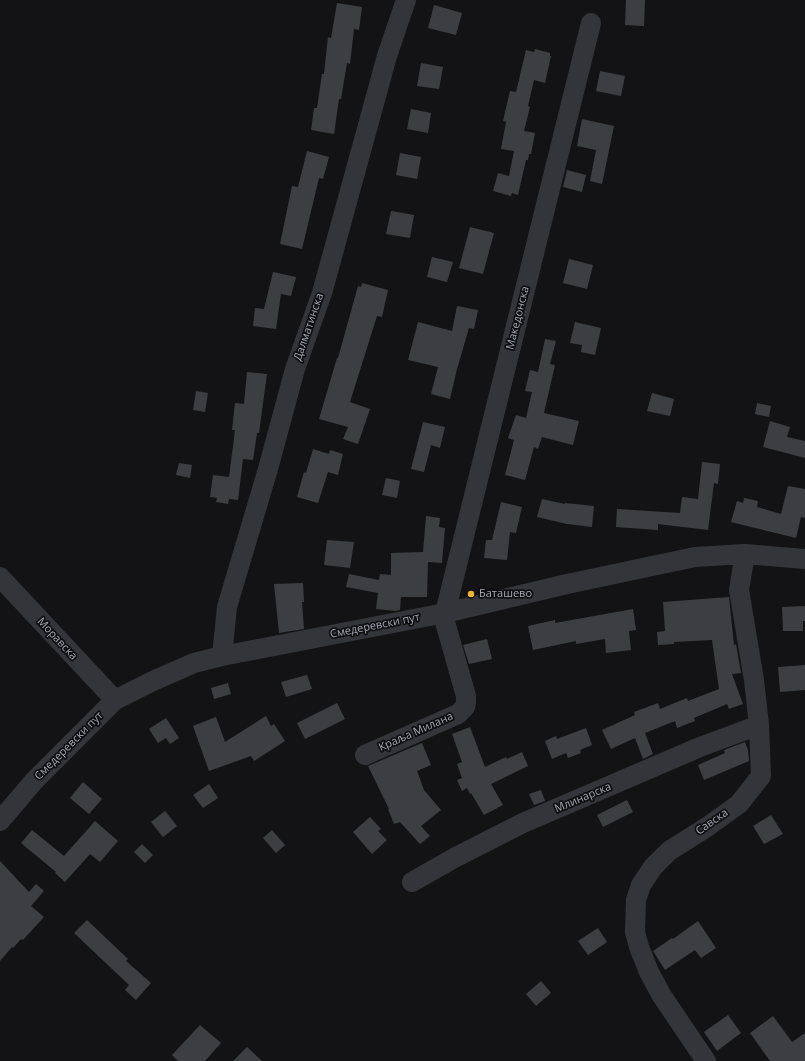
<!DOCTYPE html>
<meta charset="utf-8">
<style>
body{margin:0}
canvas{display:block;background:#131315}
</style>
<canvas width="805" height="1061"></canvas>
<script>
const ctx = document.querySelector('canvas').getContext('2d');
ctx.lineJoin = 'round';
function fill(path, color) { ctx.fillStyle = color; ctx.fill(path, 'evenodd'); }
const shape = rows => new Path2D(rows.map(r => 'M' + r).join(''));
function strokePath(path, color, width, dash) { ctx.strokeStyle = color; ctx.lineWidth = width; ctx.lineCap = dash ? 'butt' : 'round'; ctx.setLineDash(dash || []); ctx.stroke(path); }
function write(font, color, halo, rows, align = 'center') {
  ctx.font = font + ' "Open Sans",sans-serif'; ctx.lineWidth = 3.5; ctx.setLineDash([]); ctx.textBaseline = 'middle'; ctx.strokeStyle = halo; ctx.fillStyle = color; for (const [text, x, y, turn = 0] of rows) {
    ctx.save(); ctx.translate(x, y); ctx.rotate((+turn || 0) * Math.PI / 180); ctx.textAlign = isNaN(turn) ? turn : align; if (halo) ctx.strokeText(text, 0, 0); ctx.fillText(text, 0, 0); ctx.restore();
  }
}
fill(shape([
 [626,0,645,0,644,26,625,25],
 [337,3,362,7,359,30,354,29,350,64,347,63,341,99,339,99,334,134,311,130,314,108,317,108,322,74,324,74,328,37,331,38],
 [434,5,462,13,456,35,428,28],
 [535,49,550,53,550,56,551,56,545,83,534,80,528,106,530,107,524,131,535,133,531,154,529,154,528,160,526,160,518,195,512,193,511,196,493,191,498,173,509,176,514,151,501,149,506,122,503,121,510,91,516,92,526,50,534,52],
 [421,63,443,67,439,89,417,86],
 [600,71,625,76,621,96,596,91],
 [411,109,431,113,428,133,407,129],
 [582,119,614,126,602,184,590,181,596,150,577,146],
 [307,151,329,157,323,179,319,178,302,249,280,244,292,186,298,187],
 [400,153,421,157,417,179,396,175],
 [567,170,586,175,582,192,563,187],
 [391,211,414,215,410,238,386,234],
 [470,227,494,233,483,274,459,268],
 [432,257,453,262,447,282,427,277],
 [569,259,593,265,587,289,563,283],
 [273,272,296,277,291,296,281,294,276,329,253,326,255,308,264,309],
 [362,283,388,290,382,317,377,316,350,402,370,409,358,444,343,439,348,427,319,419,337,358,338,358,358,286,361,287],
 [457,306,478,310,474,329,469,328,457,369,450,399,431,394,438,367,408,360,418,322,452,331],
 [575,322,601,328,595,355,581,352,582,345,570,343],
 [545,339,556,341,550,364,555,365,544,413,579,421,573,445,542,437,538,449,534,447,525,480,505,475,514,440,508,438,516,415,526,418,532,392,525,391,530,370,538,372],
 [247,372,267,374,259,433,257,433,253,460,243,459,238,500,229,499,228,504,216,502,217,498,210,497,213,475,229,477,235,430,232,430,235,403,244,404],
 [196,391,208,393,205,412,193,410],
 [652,393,674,399,670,416,647,411],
 [757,403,771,406,769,417,755,414],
 [770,421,790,427,787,437,805,441,805,458,763,447],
 [423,422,445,427,440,448,431,445,424,472,411,469],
 [313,449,329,454,330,450,343,454,338,475,328,472,318,503,297,497,304,472,306,473],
 [702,462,720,464,718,484,714,483,708,530,658,524,658,530,616,527,617,509,680,513,682,497,698,499],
 [179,463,192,465,190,478,176,475],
 [386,478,400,481,397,498,382,495],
 [788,486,805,489,805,518,801,517,796,538,731,522,737,501,743,503,744,498,758,501,757,507,781,514],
 [542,499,565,504,565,503,594,506,592,527,567,524,537,517],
 [501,502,522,507,516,533,510,532,507,560,484,558,486,540,492,540],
 [426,516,440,518,439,527,445,528,442,563,428,562,427,597,401,597,400,610,395,611,376,609,378,593,346,587,349,574,379,580,380,574,391,575,391,553,423,552],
 [327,540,354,542,350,568,324,565],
 [303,583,304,602,302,602,304,629,279,633,274,584],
 [729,597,734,645,736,644,741,673,732,674,743,704,729,709,727,704,694,718,695,721,677,728,675,721,645,733,653,754,643,759,635,738,611,749,602,730,635,715,634,712,658,703,660,709,687,698,688,701,719,689,712,640,674,642,674,644,658,645,657,632,665,631,663,602],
 [805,606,805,621,803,621,803,631,783,631,782,607],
 [633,609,636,630,629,631,631,650,606,653,605,639,576,644,576,641,533,650,528,626,555,620,555,623],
 [487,639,492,659,469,664,463,645],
 [805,665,805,690,780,692,778,667],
 [307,675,312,689,286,697,281,682],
 [228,683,231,694,214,699,211,688],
 [337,703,345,719,305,739,297,723],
 [266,716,271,726,274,724,285,741,254,761,251,756,209,771,193,726,216,717,225,742],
 [166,718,179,738,170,744,166,738,158,743,149,729],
 [470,727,485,767,506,757,507,759,522,752,528,766,491,784,503,805,484,815,471,793,470,794,467,788,462,791,457,780,462,778,457,764,462,762,452,734],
 [586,728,592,745,580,750,581,753,568,758,566,753,552,759,545,741,556,736,557,739],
 [745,742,748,750,749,761,704,780,698,765,725,753,724,750],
 [422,743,431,765,417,771,424,790,441,810,421,826,430,836,420,844,400,822,394,824,388,809,389,809,368,766],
 [83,782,102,799,89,814,70,798],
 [209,784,218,798,203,808,193,795],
 [541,790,545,801,534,805,529,794],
 [627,800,633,812,603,827,597,815],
 [165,811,177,826,163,837,151,822],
 [771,815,783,834,764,844,753,826],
 [370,817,381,829,378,831,387,840,372,854,353,832],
 [95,821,118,841,100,862,90,854,65,882,55,873,56,872,21,843,32,830,64,856],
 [272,830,285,845,276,853,263,838],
 [142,844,153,855,145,863,134,852],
 [0,861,29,892,36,884,44,891,31,906,44,917,23,940,21,939,13,948,12,947,0,961],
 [87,920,128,959,126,961,151,983,136,1000,125,990,129,985,74,933],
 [698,921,716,948,701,958,695,950,665,970,653,951,672,938,673,939],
 [598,928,607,942,588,955,578,941],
 [541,981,551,993,536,1006,526,994],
 [728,1015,741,1033,717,1051,704,1032],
 [773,1016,792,1042,805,1033,805,1061,770,1061,750,1033],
 [200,1025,221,1043,205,1061,178,1061,172,1055],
 [247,1047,262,1061,233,1061]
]), '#3d3e42');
strokePath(shape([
 [0,577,115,700],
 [222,656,227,607,268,469,295,369,322,293,387,56,406,0],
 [365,755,458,714,465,707,466,702,466,696,445,622,445,613,591,23],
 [0,821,34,781,115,700,153,681,194,663,222,656,445,613,567,584,695,557,745,554,805,559],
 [412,882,456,857,523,823,700,747,759,725],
 [706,1061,662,996,649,972,639,947,635,932,636,900,641,885,653,867,669,851,707,827,739,804,761,776,759,725,754,680,739,590,745,554]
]), '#34353a', 20);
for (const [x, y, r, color] of [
 [471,594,4,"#f1b62f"]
]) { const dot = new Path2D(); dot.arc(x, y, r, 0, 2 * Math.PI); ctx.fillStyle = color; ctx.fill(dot); strokePath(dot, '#0e0e10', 1.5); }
write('11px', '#a5a9b5', '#0e0e10', [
 ["Македонска",518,318,-76],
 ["Далматинска",309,327,-71],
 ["Смедеревски пут",375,626,-11],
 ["Моравска",57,639,47],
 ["Краља Милана",416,732,-24],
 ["Смедеревски пут",69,746,-45],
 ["Млинарска",583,798,-23],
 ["Савска",712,822,-35]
]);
write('11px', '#a5a9b5', '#0e0e10', [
 ["Баташево",479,594]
], 'left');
</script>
